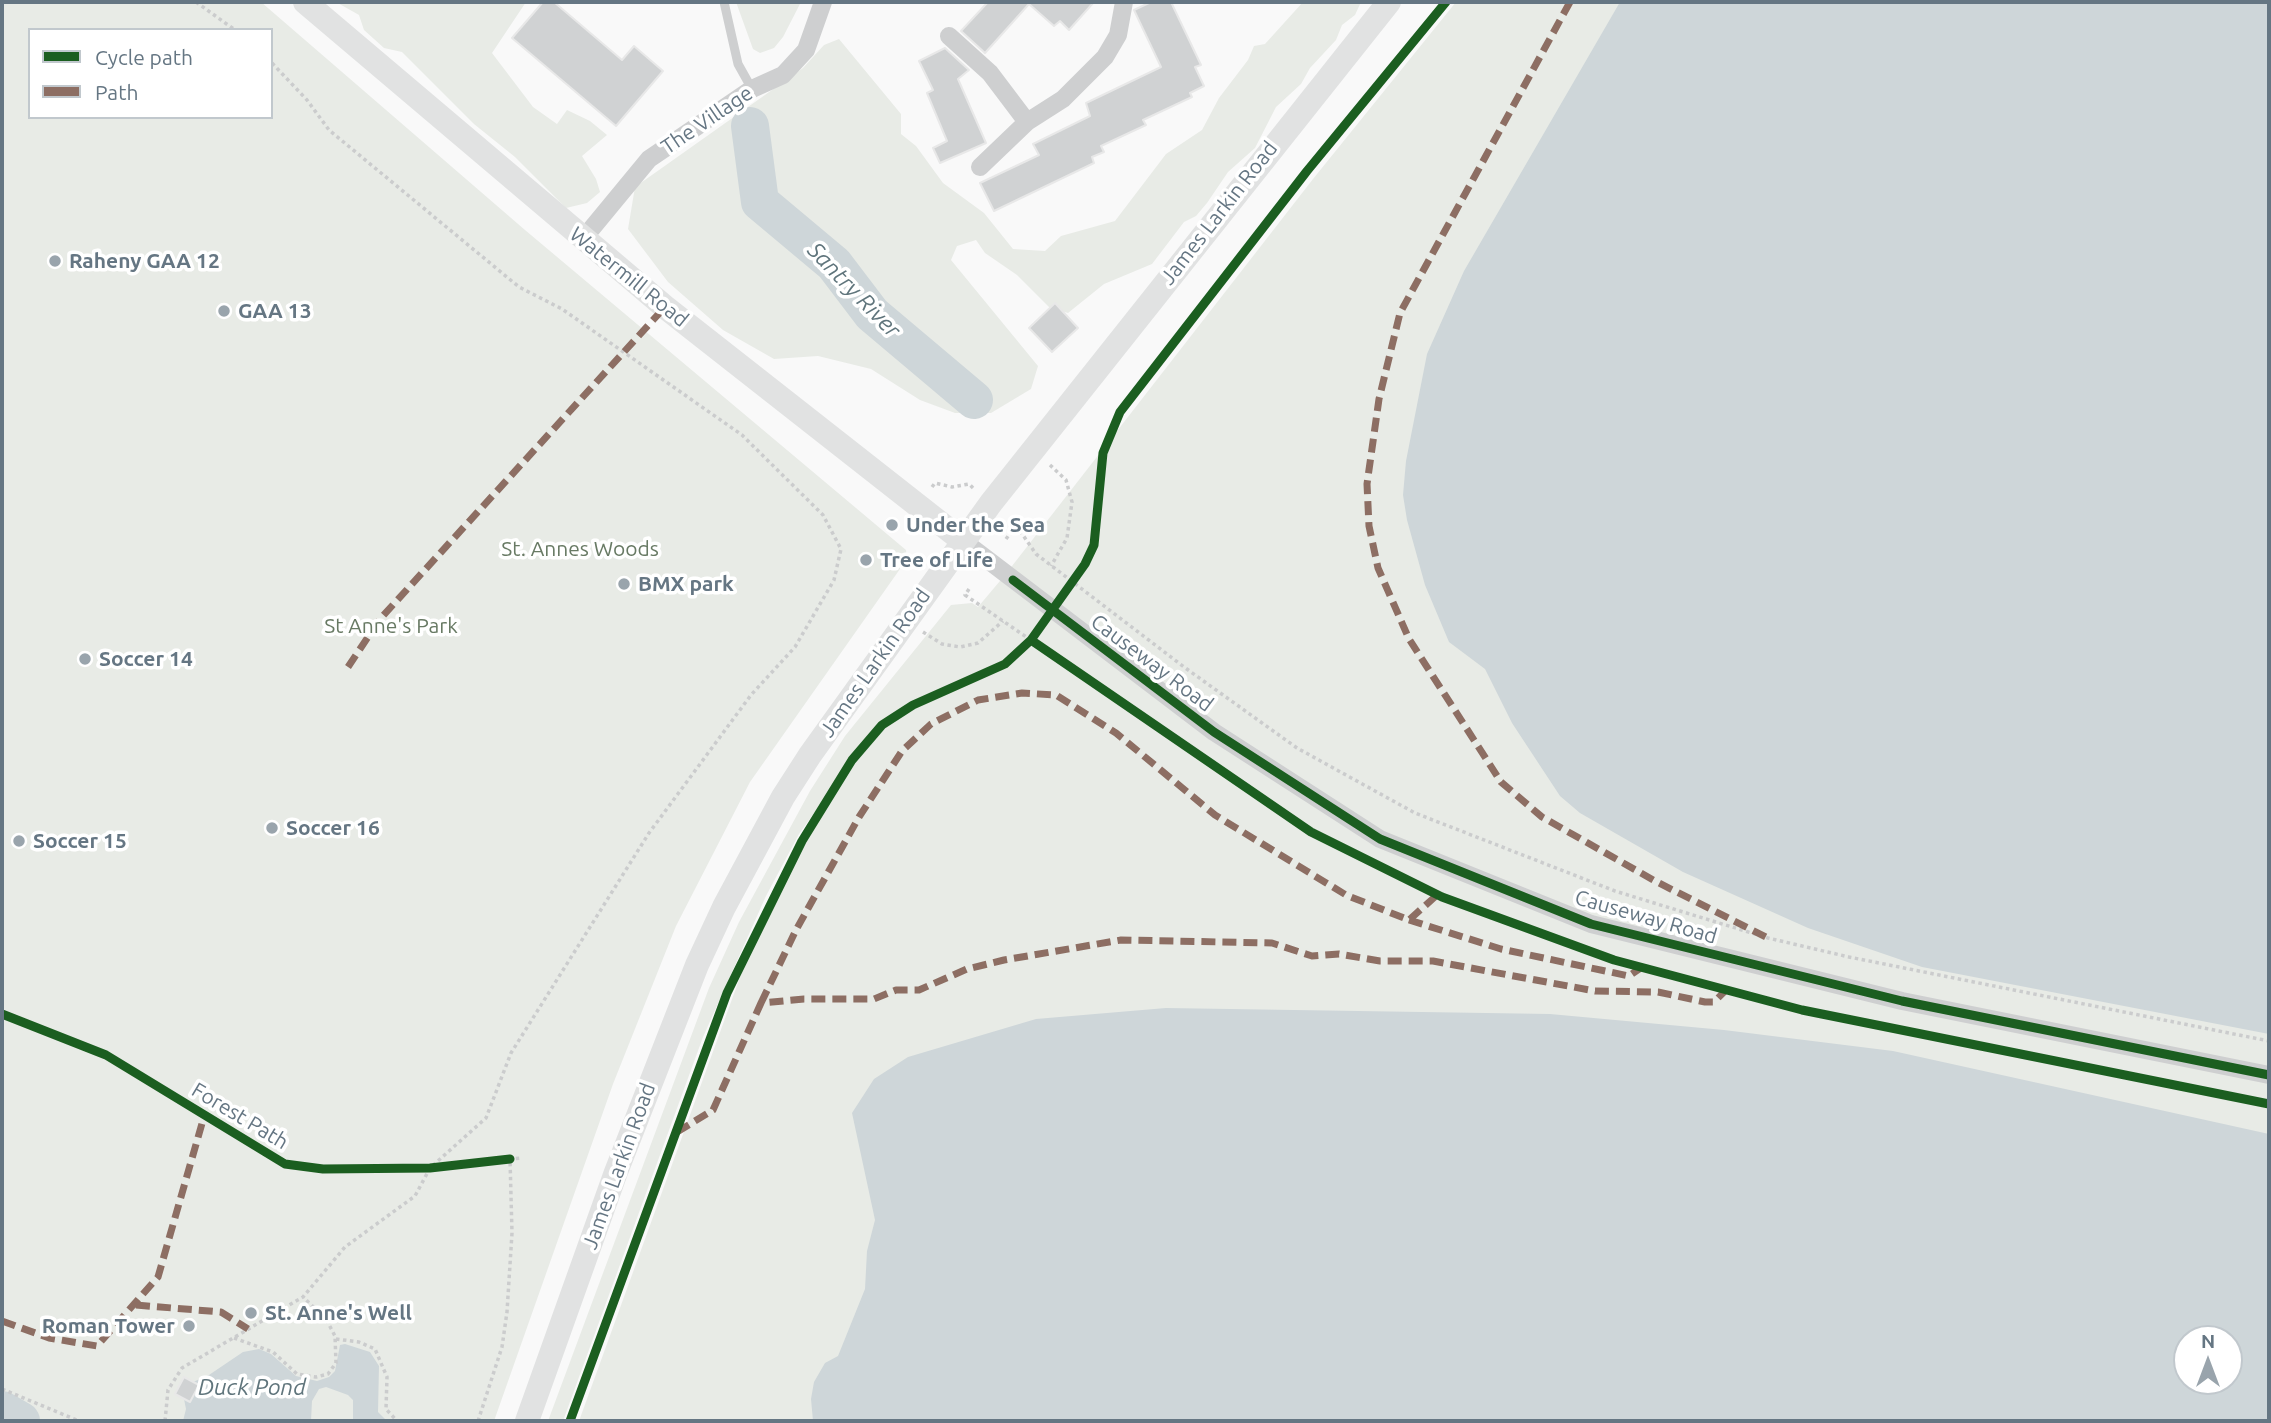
<!DOCTYPE html>
<style>
body{margin:0}
#map{position:relative;width:2271px;height:1423px;overflow:hidden;background:#f9f9f9;font-family:Ubuntu,sans-serif}
canvas{display:block}
.frame{position:absolute;inset:0;border:4px solid #657683;pointer-events:none}
.legend{position:absolute;left:28px;top:28px;width:245px;height:91px;box-sizing:border-box;background:#fff;border:2px solid #c1c8cd;margin:0;padding:9px 12px;list-style:none;font-size:21px;color:#657683}
.legend li{display:flex;align-items:center;gap:14px;height:35px}
.legend b{width:35px;border:2px solid #c1c8cd}
.north{position:absolute;left:2173px;top:1325px;width:70px;height:70px;box-sizing:border-box;background:#fff;border:2px solid #c1c8cd;border-radius:50%;rotate:0deg;font-size:19px;font-weight:700;line-height:28px;text-align:center;color:#657683}
.north::after{content:'';display:block;margin:auto;width:24px;height:32px;background:#99a4ac;clip-path:polygon(50% 0,100% 100%,50% 72%,0 100%)}
</style>
<div id="map">
<canvas width="2271" height="1423"></canvas>
<div class="frame"></div>
<ul class="legend">
<li><b style="height:9px;background:#1b5e20"></b>Cycle path</li>
<li><b style="height:9px;background:#8d6e63"></b>Path</li>
</ul>
<div class="north">N</div>
</div>
<script>
const ctx = document.querySelector('canvas').getContext('2d');
ctx.lineJoin = 'round';
function fill(path, color) { ctx.fillStyle = color; ctx.fill(path, 'evenodd'); }
const shape = rows => new Path2D(rows.map(r => 'M' + r).join(''));
function strokePath(path, color, width, dash) { ctx.strokeStyle = color; ctx.lineWidth = width; ctx.lineCap = dash ? 'butt' : 'round'; ctx.setLineDash(dash || []); ctx.stroke(path); }
function write(font, color, halo, rows, align = 'center') {
  ctx.font = font + ' Ubuntu,sans-serif'; ctx.lineWidth = 7; ctx.setLineDash([]); ctx.textBaseline = 'middle'; ctx.strokeStyle = halo; ctx.fillStyle = color; for (const [text, x, y, turn = 0] of rows) {
    ctx.save(); ctx.translate(x, y); ctx.rotate((+turn || 0) * Math.PI / 180); ctx.textAlign = isNaN(turn) ? turn : align; if (halo) ctx.strokeText(text, 0, 0); ctx.fillText(text, 0, 0); ctx.restore();
  }
}
fill(shape([
 [2,2,261,2,525,230,906,550,907,559,750,782,676,926,613,1084,494,1421,2,1421],
 [30,30,271,30,271,117,30,117],
 [336,2,526,2,492,53,533,107,557,124,567,110,590,121,607,135,582,156,596,179,600,192,587,203,566,208,515,157,474,124,402,52,384,48,364,30,359,15],
 [736,2,801,2,783,37,774,48,760,53,753,49],
 [1303,2,1361,2,1355,15,1342,25,1336,40,1310,68,1301,84,1276,107,1255,148,1228,172,1207,203,1196,216,1184,222,1152,264,1104,284,1068,313,1049,307,1017,275,985,253,976,240,957,246,951,260,1038,366,1031,389,991,413,955,413,920,400,871,369,818,356,774,359,723,330,668,282,628,229,635,187,803,68,824,45,839,39,901,114,901,134,916,146,943,183,984,213,1013,249,1045,251,1061,236,1115,221,1166,154,1202,130,1219,98,1248,60,1254,46,1265,44],
 [1456,2,2269,2,2269,1421,579,1421,756,933,802,841,847,767,799,834,766,896,703,1037,563,1421,548,1421,709,988,739,922,810,791,845,736,951,605,972,603,978,607,1005,575,1313,179],
 [2187,1339,2229,1339,2229,1381,2187,1381]
]), '#e8ebe6');
fill(shape([
 [1620,2,2269,2,2269,1034,1922,967,1808,928,1683,872,1580,813,1560,796,1512,723,1485,669,1449,642,1425,585,1407,520,1403,495,1406,461,1427,354,1464,271],
 [1166,1008,1550,1014,1724,1030,1893,1051,2269,1134,2269,1421,813,1421,811,1399,814,1382,825,1363,838,1356,865,1289,867,1251,875,1220,852,1113,874,1079,908,1057,1036,1019],
 [2187,1339,2229,1339,2229,1381,2187,1381],
 [345,1344,370,1352,379,1366,378,1412,387,1421,353,1421,353,1400,348,1395,326,1387,319,1389,312,1401,311,1421,183,1421,186,1409,184,1399,199,1385,193,1382,209,1375,243,1352,259,1349,271,1354,296,1376,317,1381,329,1377,335,1371,340,1345]
]), '#ced6d9');
strokePath(shape([
 [750,126,760,202,834,264,872,314,974,400],
 [2,1410,21,1421]
]), '#ced6d9', 38);
const building = shape([
 [543,2,554,2,622,60,634,46,663,71,616,126,512,38,543,2],
 [988,2,1094,2,1069,30,1060,21,1054,26,1029,4,985,53,961,31,988,2],
 [1151,2,1171,2,1201,65,1195,67,1204,86,1190,93,1192,97,1143,120,1146,125,1101,146,1104,152,1092,157,1094,163,994,211,980,183,1039,155,1033,144,1090,116,1086,103,1161,67,1134,10,1151,2],
 [945,48,969,70,958,79,986,143,940,163,933,148,947,141,927,93,933,90,919,61,945,48],
 [1055,303,1078,328,1052,352,1029,328,1055,303],
 [184,1377,199,1385,190,1402,175,1394,184,1377]
]);
fill(building, '#d0d2d3');
strokePath(building, '#e8e8e8', 2);
strokePath(shape([
 [196,2,235,30],
 [1050,465,1066,480,1072,502,1067,538,1051,566],
 [932,487,935,483,952,487,969,484,973,488],
 [1016,525,1036,554,1184,667,1297,748,1415,813,1615,891,1768,938,1849,957,2269,1041],
 [1006,539,1016,525,1008,518],
 [969,589,965,595,1311,832,1442,897,1614,960,1802,1010,2269,1104],
 [923,632,942,644,960,647,978,643,1003,621],
 [2,1014,106,1055,285,1164,323,1169,430,1168,521,1158],
 [234,1338,273,1352,297,1374,316,1377,328,1374,336,1363,335,1336,326,1319,303,1297],
 [336,1339,359,1342,375,1349,387,1377,386,1409,397,1421],
 [2,1389,79,1421],
 [165,1421,168,1390,182,1368,303,1297,345,1247,415,1196,430,1168,486,1118,511,1053,649,833,751,695,795,647,834,580,841,549,823,515,742,435,562,309,519,287,329,130,307,100,271,62],
 [478,1421,502,1347,507,1312,512,1233,510,1159]
]), '#cbcccd', 3.5, [3.5, 3.5]);
strokePath(shape([
 [724,2,738,64,752,89]
]), '#cecfd0', 9);
strokePath(shape([
 [949,36,990,73,1027,122],
 [980,167,1027,122,1063,99,1105,57,1118,35,1124,2],
 [583,239,649,159,752,89,783,75,806,50,823,2],
 [963,541,1214,732,1380,839,1591,924,1902,1001,2269,1075]
]), '#cecfd0', 18);
strokePath(shape([
 [305,2,665,307,963,541],
 [527,1421,616,1172,697,965,724,907,783,797,810,755,991,503,1389,2]
]), '#e1e2e2', 24);
strokePath(shape([
 [1570,2,1400,313,1379,399,1367,484,1369,526,1378,568,1409,639,1501,782,1542,817,1655,881,1768,938],
 [348,667,380,619,665,307],
 [1409,920,1501,949,1629,976,1642,967],
 [761,1003,796,930,859,817,902,751,931,724,978,700,1022,693,1056,695,1116,733,1215,815,1346,895,1409,920,1437,895],
 [677,1132,713,1110,761,1003,804,999,874,999,896,990,919,990,967,969,1004,960,1121,940,1272,943,1312,956,1339,954,1380,961,1433,961,1595,991,1658,992,1705,1002,1714,1002,1726,990],
 [136,1305,221,1312,248,1329],
 [2,1321,49,1338,97,1346,158,1277,205,1113]
]), '#8d6e63', 7, [14, 7]);
strokePath(shape([
 [1013,580,1214,732,1380,839,1591,924,1902,1001,2269,1075],
 [1031,640,1311,832,1442,897,1614,960,1802,1010,2269,1104],
 [2,1014,106,1055,285,1164,323,1169,430,1168,510,1159],
 [570,1421,727,993,802,841,852,760,882,725,913,705,1005,664,1031,640,1085,564,1094,545,1103,453,1120,412,1307,171,1446,2]
]), '#1b5e20', 9);
for (const [x, y, r, color] of [
 [55,261,7,"#99a4ac"],
 [224,311,7,"#99a4ac"],
 [892,525,7,"#99a4ac"],
 [866,560,7,"#99a4ac"],
 [624,584,7,"#99a4ac"],
 [85,659,7,"#99a4ac"],
 [272,828,7,"#99a4ac"],
 [19,841,7,"#99a4ac"],
 [251,1313,7,"#99a4ac"],
 [189,1326,7,"#99a4ac"]
]) { const dot = new Path2D(); dot.arc(x, y, r, 0, 2 * Math.PI); ctx.fillStyle = color; ctx.fill(dot); strokePath(dot, '#fff', 2.5); }
write('21px', '#657683', '#fff', [
 ["The Village",707,120,-34],
 ["James Larkin Road",1219,213,-52],
 ["Watermill Road",629,277,39],
 ["James Larkin Road",875,663,-55],
 ["Causeway Road",1152,663,37],
 ["Causeway Road",1646,917,16],
 ["Forest Path",240,1116,31],
 ["James Larkin Road",619,1166,-70]
]);
write('bold 21px', '#657683', '#fff', [
 ["Raheny GAA 12",69,261],
 ["GAA 13",238,311],
 ["Under the Sea",906,525],
 ["Tree of Life",880,560],
 ["BMX park",638,584],
 ["Soccer 14",99,659],
 ["Soccer 16",286,828],
 ["Soccer 15",33,841],
 ["St. Anne's Well",265,1313],
 ["Roman Tower",175,1326,"right"]
], 'left');
write('21px', '#687a64', '#fff', [
 ["St. Annes Woods",580,549],
 ["St Anne's Park",391,626]
]);
write('italic 23px', '#60757c', '#fff', [
 ["Santry River",854,290,46],
 ["Duck Pond",252,1387]
]);
</script>
